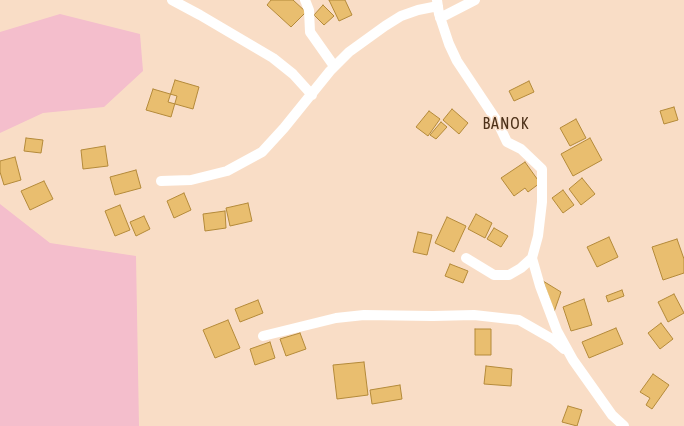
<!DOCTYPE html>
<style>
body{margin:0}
canvas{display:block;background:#f9ddc6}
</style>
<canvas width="684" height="426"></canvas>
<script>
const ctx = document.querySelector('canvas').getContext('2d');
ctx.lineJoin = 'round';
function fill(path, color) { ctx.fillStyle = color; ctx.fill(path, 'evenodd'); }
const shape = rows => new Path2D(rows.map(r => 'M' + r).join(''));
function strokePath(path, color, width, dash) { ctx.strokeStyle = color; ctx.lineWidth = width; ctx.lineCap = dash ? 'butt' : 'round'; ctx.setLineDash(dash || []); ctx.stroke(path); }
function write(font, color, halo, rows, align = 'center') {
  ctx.font = font + ' "Asap Condensed",sans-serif'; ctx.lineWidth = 3; ctx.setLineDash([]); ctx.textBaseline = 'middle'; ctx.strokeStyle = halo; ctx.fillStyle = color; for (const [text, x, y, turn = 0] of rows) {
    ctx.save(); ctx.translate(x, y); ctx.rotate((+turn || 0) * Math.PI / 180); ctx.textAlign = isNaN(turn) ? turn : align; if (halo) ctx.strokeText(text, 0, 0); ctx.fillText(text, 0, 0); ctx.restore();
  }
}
fill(shape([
 [60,14,140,34,143,71,104,107,43,113,0,133,0,32],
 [0,204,50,243,136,256,139,426,0,426]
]), '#f4becc');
const building = shape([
 [271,0,293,0,306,12,291,27,267,5,271,0],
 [329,0,345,0,352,15,339,21,329,0],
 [323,5,334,16,324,25,314,15,323,5],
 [175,80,199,87,193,109,168,102,175,80],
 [529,81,534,92,514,101,509,91,529,81],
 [153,89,177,96,171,117,146,110,153,89],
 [674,107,678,120,664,124,660,111,674,107],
 [452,109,468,123,459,134,443,120,452,109],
 [429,111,440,119,428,136,416,127,429,111],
 [576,119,586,138,570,146,560,128,576,119],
 [441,122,447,127,436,139,430,135,441,122],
 [26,138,43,140,41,153,24,151,26,138],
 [590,138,602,160,573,176,561,154,590,138],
 [105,146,108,166,83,169,81,150,105,146],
 [15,157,21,180,4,185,0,172,0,161,15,157],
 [525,162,540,183,528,192,525,188,514,196,501,178,525,162],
 [136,170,141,188,115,195,110,177,136,170],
 [582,178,595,194,581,205,569,189,582,178],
 [44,181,53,199,30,210,21,191,44,181],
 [563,190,574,205,563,213,552,198,563,190],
 [184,193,191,210,174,218,167,201,184,193],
 [248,203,252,221,230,226,226,208,248,203],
 [120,205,130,230,115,236,105,211,120,205],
 [225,211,226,228,205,231,203,214,225,211],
 [476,214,492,223,485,238,468,229,476,214],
 [144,216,150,229,136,236,130,222,144,216],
 [447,217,466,226,454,252,435,243,447,217],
 [494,228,508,236,501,247,487,239,494,228],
 [418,232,432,235,427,255,413,252,418,232],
 [609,237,618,257,597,267,587,247,609,237],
 [677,239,684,259,684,273,663,280,652,247,677,239],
 [450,264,468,271,463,283,445,276,450,264],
 [543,281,561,292,554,312,543,281],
 [622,290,624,296,608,302,606,296,622,290],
 [674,294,684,313,668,322,658,302,674,294],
 [584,299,592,325,571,331,563,307,584,299],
 [258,300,263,313,240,322,235,309,258,300],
 [228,320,240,348,215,358,203,330,228,320],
 [661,323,673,339,660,349,648,333,661,323],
 [616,328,623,344,589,358,582,342,616,328],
 [475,329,491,329,491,355,475,355,475,329],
 [300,333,306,349,286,356,280,339,300,333],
 [270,342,275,358,255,365,250,349,270,342],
 [364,362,368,395,337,399,333,365,364,362],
 [486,366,512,369,511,386,484,384,486,366],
 [653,374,669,385,652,409,646,405,650,398,640,392,653,374],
 [400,385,402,399,372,404,370,390,400,385],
 [568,406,582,410,577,426,562,422,568,406]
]);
fill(building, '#e9be6f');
strokePath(building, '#b48a3a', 1);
strokePath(shape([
 [172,0,200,15,273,58,293,74,312,95],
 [305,0,309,10,310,32,334,66],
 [437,0,439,14,449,44,457,61,497,121,507,142,521,149,542,169,542,202,538,236,532,258,540,286,557,331,573,360,612,415,624,426],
 [440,18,475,0],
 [161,181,191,180,227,171,262,152,284,128,330,71,349,52,385,26,401,16,418,10,438,6],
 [466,258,494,275,509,275,521,268,532,258],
 [263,336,336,318,364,315,433,316,474,315,519,320,554,340,564,349]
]), '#fff', 10);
ctx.letterSpacing = '1px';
write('16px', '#4d3119', '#f9ddc6', [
 ["BANOK",506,124]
]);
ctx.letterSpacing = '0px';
</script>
